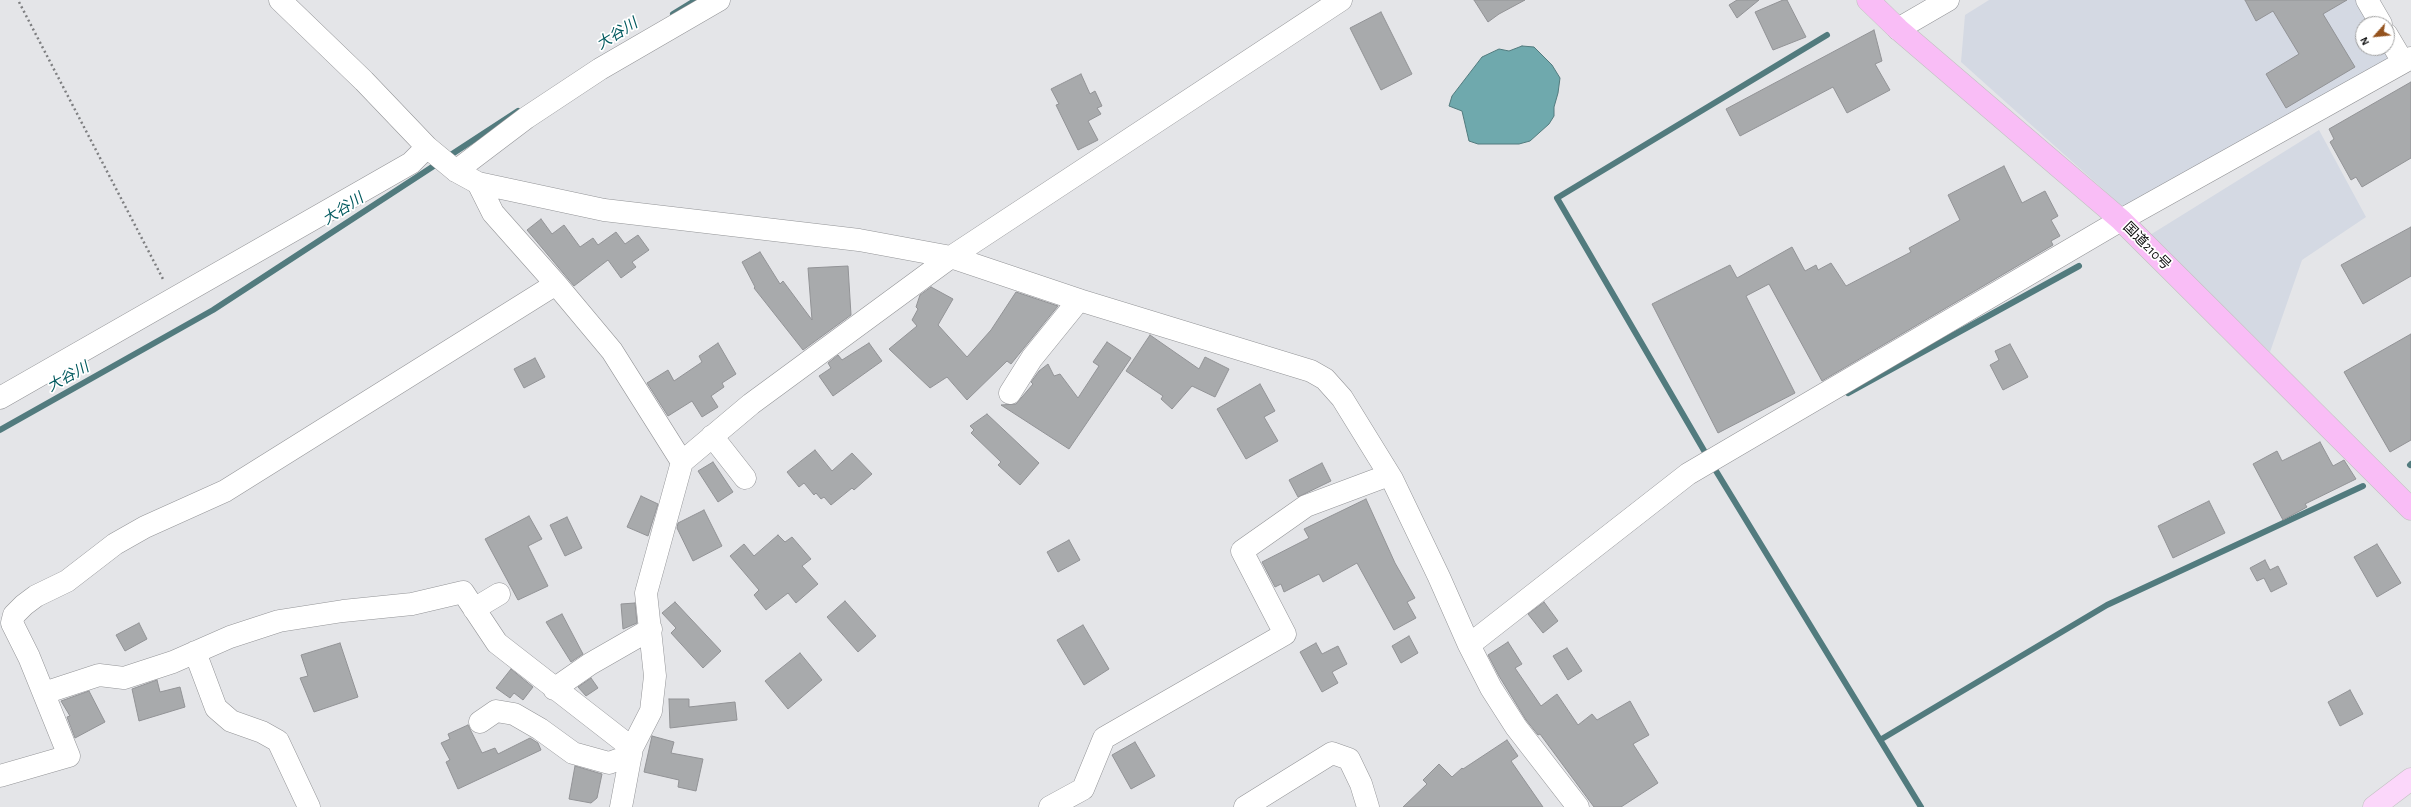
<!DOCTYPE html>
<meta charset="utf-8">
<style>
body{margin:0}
#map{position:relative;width:2411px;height:807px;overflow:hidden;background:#e4e5e8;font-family:"Alegreya Sans",sans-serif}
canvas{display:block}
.north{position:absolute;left:2355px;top:16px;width:40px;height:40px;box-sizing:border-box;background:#fff;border:1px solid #9f9f9f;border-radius:50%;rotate:243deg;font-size:11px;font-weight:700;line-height:16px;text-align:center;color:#0f1010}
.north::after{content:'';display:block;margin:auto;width:14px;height:18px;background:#94531e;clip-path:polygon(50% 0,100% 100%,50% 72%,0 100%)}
</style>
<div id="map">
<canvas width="2411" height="807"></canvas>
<div class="north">N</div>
</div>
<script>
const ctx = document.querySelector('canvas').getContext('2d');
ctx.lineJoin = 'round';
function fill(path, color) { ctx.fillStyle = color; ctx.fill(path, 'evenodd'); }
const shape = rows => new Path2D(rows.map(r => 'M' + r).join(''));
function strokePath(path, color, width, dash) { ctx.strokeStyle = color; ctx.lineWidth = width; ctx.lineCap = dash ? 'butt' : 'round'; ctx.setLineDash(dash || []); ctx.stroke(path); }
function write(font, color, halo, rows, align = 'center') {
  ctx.font = font + ' "Alegreya Sans","Noto Sans JP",sans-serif'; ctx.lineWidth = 3.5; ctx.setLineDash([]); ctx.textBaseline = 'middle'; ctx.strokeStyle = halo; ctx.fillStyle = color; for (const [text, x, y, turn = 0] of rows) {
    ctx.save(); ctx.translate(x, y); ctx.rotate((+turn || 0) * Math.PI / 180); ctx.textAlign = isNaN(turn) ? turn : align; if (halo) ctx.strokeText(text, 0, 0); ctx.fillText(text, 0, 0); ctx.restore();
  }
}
fill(shape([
 [1989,0,2357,0,2371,24,2363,24,2363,48,2385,48,2393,60,2124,208,1961,62,1965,15],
 [2319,130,2366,217,2302,260,2270,352,2150,235]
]), '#d4d9e3');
const water = shape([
 [1522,46,1534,47,1552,65,1560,78,1558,93,1554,107,1554,116,1549,124,1530,141,1519,144,1478,144,1469,141,1462,111,1449,106,1452,96,1482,57,1499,49,1509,51,1522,46]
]);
fill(water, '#6fa9ad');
strokePath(water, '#527b7e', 1);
strokePath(shape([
 [673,14,696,0],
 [1827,35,1557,198,1713,466,1921,807],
 [1848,393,2079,266],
 [0,430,213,310,518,111],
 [2410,465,2411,464],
 [1880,740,2107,605,2363,486]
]), '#527b7e', 6);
const building = shape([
 [1474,0,1525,0,1499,14,1488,22,1474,0],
 [1737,0,1759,0,1737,18,1729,5,1737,0],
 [1783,0,1787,0,1806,37,1773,50,1755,12,1783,0],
 [2245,0,2347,0,2323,14,2355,67,2286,108,2266,74,2299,54,2273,11,2256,21,2245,0],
 [1381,12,1412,74,1381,90,1350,28,1381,12],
 [1874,30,1882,61,1875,64,1890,90,1847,113,1833,87,1740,136,1726,109,1874,30],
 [1081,74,1090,94,1095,91,1102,106,1097,108,1101,114,1088,121,1098,140,1078,150,1056,105,1059,104,1051,89,1081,74],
 [2411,82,2411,158,2362,187,2356,177,2351,180,2330,142,2334,139,2329,129,2411,82],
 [2004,166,2022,203,2045,191,2058,216,2051,220,2060,236,2051,241,2053,245,1822,381,1769,284,1746,296,1795,393,1718,433,1652,304,1730,265,1737,278,1792,247,1805,271,1816,265,1818,270,1831,263,1846,286,1911,252,1909,248,1960,220,1948,195,2004,166],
 [541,219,552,234,564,225,580,247,593,238,598,245,616,232,625,244,638,235,649,250,632,262,636,267,621,278,608,260,574,286,527,230,541,219],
 [2411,227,2411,276,2363,304,2341,265,2411,227],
 [760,252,780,284,783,281,812,320,808,268,848,266,851,315,803,350,754,288,755,287,742,262,760,252],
 [931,287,953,299,938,325,967,357,991,330,1016,292,1058,306,1011,364,1007,361,967,400,947,377,930,388,889,349,917,326,912,320,918,309,916,307,920,295,931,287],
 [2411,334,2411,440,2390,452,2344,372,2411,334],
 [1150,335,1199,369,1205,357,1229,369,1215,397,1192,386,1172,409,1161,399,1163,396,1126,371,1150,335],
 [1107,342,1131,358,1069,449,1001,405,1016,404,1033,384,1031,382,1039,371,1048,364,1054,376,1060,374,1078,398,1099,366,1093,362,1107,342],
 [718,343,736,374,722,383,724,387,711,396,718,407,702,417,692,401,668,416,647,383,668,370,674,381,702,362,699,356,718,343],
 [869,343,882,361,833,396,819,376,831,368,828,363,838,355,842,360,869,343],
 [2010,344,2028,377,2003,390,1990,365,1999,360,1995,351,2010,344],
 [535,358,545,377,524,388,514,369,535,358],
 [1260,384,1275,411,1264,417,1278,441,1246,459,1217,409,1260,384],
 [987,414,1039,463,1020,485,998,465,1001,462,971,433,974,430,970,426,987,414],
 [2320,442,2333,466,2344,460,2356,479,2305,504,2307,507,2283,520,2253,464,2277,451,2282,461,2320,442],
 [815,450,832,471,852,453,872,474,854,490,852,488,831,505,824,497,821,499,816,493,814,495,804,483,799,487,787,472,815,450],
 [713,462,733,492,718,502,698,471,713,462],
 [1322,463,1331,481,1298,497,1289,480,1322,463],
 [641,496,658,504,648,536,627,527,641,496],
 [1366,499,1395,563,1415,598,1407,602,1416,618,1394,630,1357,563,1323,582,1319,574,1284,592,1281,584,1275,587,1262,562,1309,538,1304,529,1366,499],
 [2209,501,2225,533,2173,558,2158,526,2209,501],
 [704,510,722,546,693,561,677,528,678,523,704,510],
 [529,516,542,539,528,546,548,586,518,600,485,539,529,516],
 [567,517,582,548,565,556,550,525,567,517],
 [778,535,785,542,792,537,811,559,802,566,818,584,796,603,788,593,766,610,754,595,759,590,730,556,744,544,754,556,778,535],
 [1069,540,1080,560,1058,572,1047,552,1069,540],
 [2377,544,2401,583,2377,597,2354,557,2377,544],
 [2265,560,2270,570,2278,566,2287,584,2271,592,2264,578,2257,581,2250,568,2265,560],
 [845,601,876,636,858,652,827,617,845,601],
 [675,602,721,651,703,668,671,633,676,628,662,613,675,602],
 [1544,602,1558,621,1543,633,1528,614,1544,602],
 [635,603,637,623,623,629,621,604,635,603],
 [562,614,583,654,571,662,546,622,562,614],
 [139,623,147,639,125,651,116,635,139,623],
 [1083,625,1109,669,1084,685,1057,640,1083,625],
 [1409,636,1418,653,1401,663,1392,646,1409,636],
 [1508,642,1522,664,1515,668,1541,706,1557,694,1578,725,1592,714,1597,720,1630,701,1649,735,1633,744,1658,783,1621,807,1594,807,1540,734,1538,735,1526,720,1499,676,1488,655,1508,642],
 [340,643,358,697,314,712,300,678,308,676,301,655,340,643],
 [1316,643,1322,654,1338,646,1347,664,1332,672,1338,683,1322,692,1300,652,1316,643],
 [1567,648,1582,671,1568,680,1553,656,1567,648],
 [800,653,822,680,788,709,765,681,800,653],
 [511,669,533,687,523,700,514,693,510,698,496,688,511,669],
 [591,678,598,688,586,696,578,687,591,678],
 [157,680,160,692,180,687,185,707,139,721,132,689,157,680],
 [2350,690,2363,714,2340,726,2328,702,2350,690],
 [89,691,105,722,75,738,67,717,70,716,61,701,89,691],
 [669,699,689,699,689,707,735,702,737,720,670,728,669,699],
 [468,725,482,753,495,748,498,754,530,738,538,743,541,750,458,789,446,762,450,760,441,743,450,739,448,734,468,725],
 [652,736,674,742,671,753,703,759,696,791,678,787,679,780,644,772,652,736],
 [1507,740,1518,756,1511,761,1543,807,1403,807,1427,784,1423,780,1439,764,1452,777,1462,768,1463,769,1507,740],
 [1135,742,1155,776,1131,789,1112,755,1135,742],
 [575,766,602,774,597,798,591,803,569,799,575,766]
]);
fill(building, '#a8aaac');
strokePath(building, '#929396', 1);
const minor = shape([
 [280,0,364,81,427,147,456,171,478,183,604,210,859,240,951,257,1079,300,1311,371,1325,379,1342,398,1392,479,1439,577,1469,645,1491,688,1516,727,1578,807],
 [2367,0,2381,24],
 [1898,29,1948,0],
 [2387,35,2403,62],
 [456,171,526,118,600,69,719,0],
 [478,183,493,213,556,284,612,351,682,462],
 [1010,393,1032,358,1079,300],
 [0,398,411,163,427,147],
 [712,436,745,478],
 [474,609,499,594],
 [1469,645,1688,474,2121,220,2411,58],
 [195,652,216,708,231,721,262,732,278,741,309,807],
 [554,689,590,664,651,629],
 [44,693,99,675,124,678,173,662,230,637,279,621,343,611,412,604,463,592,497,643,632,748],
 [480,722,496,711,514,714,540,729,573,753,609,763,631,755],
 [0,776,69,756,29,657,12,623,14,615,24,605,36,596,67,581,115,544,145,527,225,491,556,284],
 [621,807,632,748,651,711,655,676,646,593,682,462,751,404,951,257,1341,0],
 [1050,807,1083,789,1104,738,1285,634,1242,551,1306,506,1389,475],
 [1245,807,1332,753,1349,759,1361,784,1368,807]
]);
const major = shape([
 [2374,807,2411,779]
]);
const highway = shape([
 [1868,0,1898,29,2121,220,2411,509]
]);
strokePath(minor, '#939497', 23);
strokePath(major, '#c1c1c1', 23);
strokePath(highway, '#c1c1c1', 23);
strokePath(shape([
 [19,2,164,281]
]), '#7e7f81', 2.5, [2, 3]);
strokePath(minor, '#fff', 22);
strokePath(major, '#fbd7fa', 22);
strokePath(highway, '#f9bdf6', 22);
write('14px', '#0f1010', '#fff', [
 ["国道210号",2147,246,45]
]);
write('italic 15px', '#00595e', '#fff', [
 ["大谷川",617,34,-32],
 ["大谷川",343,209,-33],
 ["大谷川",68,377,-29]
]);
</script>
